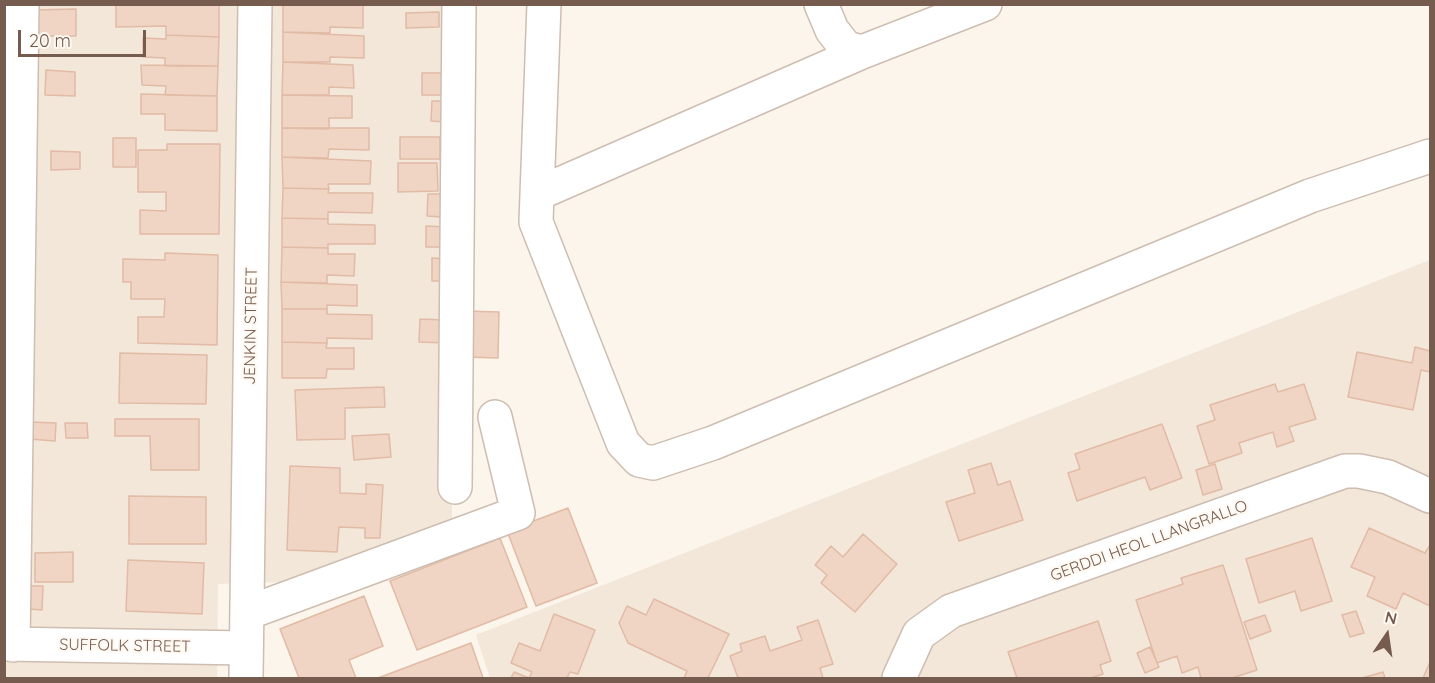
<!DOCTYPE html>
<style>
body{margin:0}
#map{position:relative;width:1435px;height:683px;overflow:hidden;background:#fcf5eb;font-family:Quicksand,sans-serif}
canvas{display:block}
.frame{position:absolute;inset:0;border:6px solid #765c4f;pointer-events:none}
.north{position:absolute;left:1357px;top:605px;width:60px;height:60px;-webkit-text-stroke:4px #fef9f2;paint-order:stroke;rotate:13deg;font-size:16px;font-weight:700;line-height:24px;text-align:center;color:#765c4f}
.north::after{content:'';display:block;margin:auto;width:21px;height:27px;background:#765c4f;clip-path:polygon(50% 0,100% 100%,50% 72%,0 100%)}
.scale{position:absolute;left:18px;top:30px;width:128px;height:27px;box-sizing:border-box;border:3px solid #765c4f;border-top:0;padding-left:8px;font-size:18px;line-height:21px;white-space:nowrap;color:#765c4f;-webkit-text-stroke:4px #fef9f2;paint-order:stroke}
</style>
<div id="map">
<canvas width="1435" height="683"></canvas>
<div class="frame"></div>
<div class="north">N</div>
<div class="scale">20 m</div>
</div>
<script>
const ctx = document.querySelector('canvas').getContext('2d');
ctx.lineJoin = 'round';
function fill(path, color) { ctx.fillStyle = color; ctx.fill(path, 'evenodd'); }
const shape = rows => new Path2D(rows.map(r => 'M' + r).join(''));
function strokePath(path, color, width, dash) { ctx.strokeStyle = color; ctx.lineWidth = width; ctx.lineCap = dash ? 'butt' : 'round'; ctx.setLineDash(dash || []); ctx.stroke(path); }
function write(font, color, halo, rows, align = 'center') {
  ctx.font = font + ' Quicksand,sans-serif'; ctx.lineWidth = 4.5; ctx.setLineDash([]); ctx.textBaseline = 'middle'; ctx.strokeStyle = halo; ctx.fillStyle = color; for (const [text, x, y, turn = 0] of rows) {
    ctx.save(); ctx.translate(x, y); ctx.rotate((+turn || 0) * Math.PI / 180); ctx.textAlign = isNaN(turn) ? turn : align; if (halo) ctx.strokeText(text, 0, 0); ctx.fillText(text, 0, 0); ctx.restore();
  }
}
fill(shape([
 [4,5,451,5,452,522,285,582,218,584,217,678,5,678],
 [1430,260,1430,678,490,678,476,635]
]), '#f3e7da');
const building = shape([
 [116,4,219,4,219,37,166,35,166,26,116,27,116,4],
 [283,4,363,5,363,28,330,27,330,33,283,32,283,4],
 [76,9,76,36,34,36,34,10,76,9],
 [439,12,439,27,406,28,406,13,439,12],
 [283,32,364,36,364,58,330,57,330,62,283,62,283,32],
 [166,35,219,37,218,66,165,66,165,58,143,57,143,38,166,39,166,35],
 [283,62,353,65,354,88,329,87,329,95,282,95,283,62],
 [141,65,218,66,217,96,165,95,166,86,142,85,141,65],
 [46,70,75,72,75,96,45,95,46,70],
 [422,73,447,73,447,95,422,95,422,73],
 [141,94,217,96,217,131,165,130,165,114,141,114,141,94],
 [282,95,352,96,352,118,329,118,329,129,282,128,282,95],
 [432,101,445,101,445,122,431,121,432,101],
 [282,128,369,128,369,150,329,149,328,158,282,157,282,128],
 [400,137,440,137,440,159,400,159,400,137],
 [113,138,136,138,136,167,113,167,113,138],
 [167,144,220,144,219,234,140,234,140,210,166,211,166,192,138,192,138,150,167,150,167,144],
 [51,151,80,152,80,169,51,170,51,151],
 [282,157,371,161,370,184,328,184,329,189,283,188,282,157],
 [398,163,437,163,438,191,398,192,398,163],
 [283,188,329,189,328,193,373,193,372,213,328,212,328,219,282,218,283,188],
 [428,194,444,194,443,217,427,216,428,194],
 [282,218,328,219,328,224,375,225,375,244,328,244,328,248,282,247,282,218],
 [426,226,447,227,447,247,426,247,426,226],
 [282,247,328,248,328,254,355,254,354,276,327,275,327,283,281,282,282,247],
 [165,253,218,255,217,345,138,343,138,317,164,317,165,299,131,299,131,282,123,282,123,259,165,260,165,253],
 [432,258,446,259,446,281,432,281,432,258],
 [281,282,357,285,357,306,327,305,327,309,282,309,281,282],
 [282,309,327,309,327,314,372,315,372,339,327,338,327,343,282,342,282,309],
 [466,311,499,312,498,358,465,357,466,311],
 [420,319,447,320,446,343,419,342,420,319],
 [282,342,327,343,326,348,354,348,354,369,327,369,326,378,282,378,282,342],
 [1415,347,1430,351,1430,372,1421,370,1413,410,1348,397,1357,352,1412,363,1415,347],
 [120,353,207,355,206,404,119,403,120,353],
 [1275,384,1278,392,1304,384,1316,419,1289,427,1294,441,1277,447,1273,432,1239,443,1242,453,1209,464,1197,426,1215,420,1210,405,1275,384],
 [384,387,385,407,345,408,345,439,297,440,295,390,384,387],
 [115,419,199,419,199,470,151,470,150,436,115,436,115,419],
 [30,422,56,423,55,441,29,439,30,422],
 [65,423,87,423,88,438,66,438,65,423],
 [1162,424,1182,478,1150,490,1145,477,1077,501,1068,473,1080,469,1075,454,1162,424],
 [389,434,391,457,354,460,352,436,389,434],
 [991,463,998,485,1010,481,1023,520,959,541,946,502,975,493,968,470,991,463],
 [1215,464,1222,489,1203,495,1196,470,1215,464],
 [290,466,340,468,340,493,366,494,366,484,383,485,380,538,365,538,365,528,339,527,337,552,287,550,290,466],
 [129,496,206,497,206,544,129,544,129,496],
 [568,508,597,583,536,606,507,531,568,508],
 [1369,528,1425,553,1430,545,1430,606,1403,593,1396,609,1367,596,1375,577,1351,567,1369,528],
 [863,534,897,564,855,612,821,583,827,575,815,565,831,546,843,557,863,534],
 [500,538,527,607,417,650,390,581,500,538],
 [1312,538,1332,601,1301,611,1295,591,1259,603,1246,559,1312,538],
 [73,552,73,582,35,582,35,553,73,552],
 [128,560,204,563,202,614,126,611,128,560],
 [1223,565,1257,670,1232,678,1201,678,1198,667,1182,673,1177,656,1157,663,1136,600,1183,584,1181,578,1223,565],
 [31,586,43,586,42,610,30,609,31,586],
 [364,596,383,646,349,660,356,678,299,678,280,629,364,596],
 [654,599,729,634,708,678,684,678,687,671,628,643,619,623,627,606,646,615,654,599],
 [1356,611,1364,633,1350,637,1342,615,1356,611],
 [554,614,595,630,578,674,570,672,567,678,511,678,514,672,529,678,532,672,511,663,519,643,540,651,554,614],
 [1265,615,1271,631,1250,639,1244,622,1265,615],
 [818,620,833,664,820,668,823,678,738,678,730,656,742,651,740,644,765,636,770,651,802,640,797,627,818,620],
 [1098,621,1111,661,1100,665,1103,674,1091,678,1017,678,1008,652,1098,621],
 [471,643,483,678,378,678,471,643],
 [1150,647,1159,667,1145,673,1137,653,1150,647],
 [1430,662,1430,678,1423,678,1430,662],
 [1383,672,1385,678,1362,678,1383,672]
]);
fill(building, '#f0d4c4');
strokePath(building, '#e1bba5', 1.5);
const minor = shape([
 [544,4,536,222,623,443,639,460,653,463,713,443,1310,196,1430,156],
 [821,4,832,30,846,48,862,52,985,4],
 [537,194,862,52],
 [455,487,459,4],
 [247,613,518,513,495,417],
 [4,644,246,648],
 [13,645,22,4],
 [246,678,255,4],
 [899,678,919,634,951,611,1345,471,1359,471,1388,477,1430,496]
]);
strokePath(minor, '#cebdb1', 36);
strokePath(minor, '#fff', 33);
write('16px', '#765c4f', '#fef9f2', [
 ["JENKIN STREET",251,326,-89],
 ["GERDDI HEOL LLANGRALLO",1149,541,-20],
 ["SUFFOLK STREET",125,646,1]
]);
</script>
